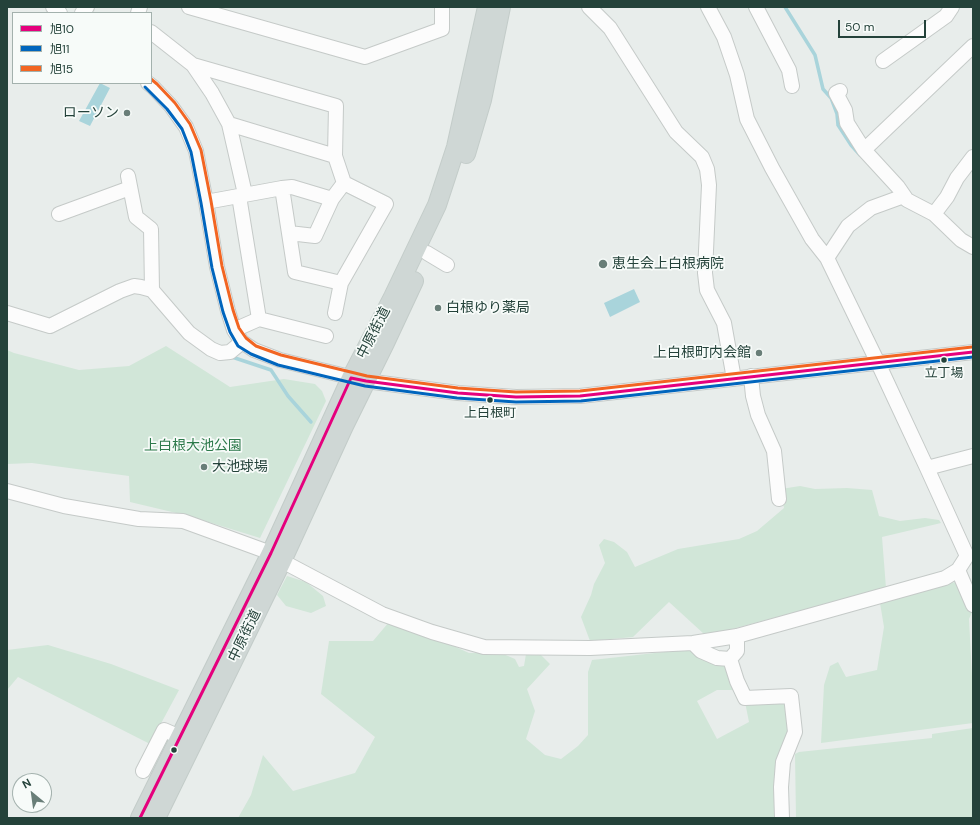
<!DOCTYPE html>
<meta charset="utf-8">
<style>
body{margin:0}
#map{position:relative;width:980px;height:825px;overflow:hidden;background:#e8edeb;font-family:"DM Sans","Noto Sans JP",sans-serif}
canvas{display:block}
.frame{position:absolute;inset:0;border:8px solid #24423a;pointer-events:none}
.legend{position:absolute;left:12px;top:12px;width:140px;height:72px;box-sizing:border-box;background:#f7fbf9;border:1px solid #a3b1ad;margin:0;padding:5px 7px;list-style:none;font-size:12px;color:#24423a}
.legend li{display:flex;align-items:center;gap:8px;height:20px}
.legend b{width:20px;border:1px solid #a3b1ad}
.north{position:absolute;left:12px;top:773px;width:40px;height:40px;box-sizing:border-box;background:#f7fbf9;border:1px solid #a3b1ad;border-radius:50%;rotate:331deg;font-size:11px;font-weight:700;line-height:16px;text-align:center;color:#24423a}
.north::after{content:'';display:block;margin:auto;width:14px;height:18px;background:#697e78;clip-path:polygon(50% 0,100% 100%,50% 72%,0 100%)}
.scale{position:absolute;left:838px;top:20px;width:88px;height:18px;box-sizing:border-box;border:2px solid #24423a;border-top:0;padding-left:5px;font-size:12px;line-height:14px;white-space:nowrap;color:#24423a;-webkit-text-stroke:3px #f7fbf9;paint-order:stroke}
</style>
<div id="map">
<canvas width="980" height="825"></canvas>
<div class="frame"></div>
<ul class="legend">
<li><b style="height:5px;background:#e5007d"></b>旭10</li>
<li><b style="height:5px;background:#0065bd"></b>旭11</li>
<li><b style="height:5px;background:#f26522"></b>旭15</li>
</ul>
<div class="north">N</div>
<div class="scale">50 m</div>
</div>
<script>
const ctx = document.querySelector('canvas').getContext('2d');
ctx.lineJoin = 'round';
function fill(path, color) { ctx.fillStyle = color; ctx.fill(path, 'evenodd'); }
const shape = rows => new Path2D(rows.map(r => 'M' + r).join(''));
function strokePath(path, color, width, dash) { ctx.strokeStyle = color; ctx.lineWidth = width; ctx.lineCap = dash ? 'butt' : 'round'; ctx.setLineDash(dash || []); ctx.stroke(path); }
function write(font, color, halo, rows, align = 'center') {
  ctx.font = font + ' "DM Sans","Noto Sans JP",sans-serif'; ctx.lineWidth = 3.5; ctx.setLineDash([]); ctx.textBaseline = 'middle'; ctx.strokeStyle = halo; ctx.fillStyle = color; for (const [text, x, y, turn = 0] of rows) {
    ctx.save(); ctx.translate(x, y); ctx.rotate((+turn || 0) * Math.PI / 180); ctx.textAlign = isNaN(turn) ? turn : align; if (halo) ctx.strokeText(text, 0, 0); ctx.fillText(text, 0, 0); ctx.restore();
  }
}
fill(shape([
 [166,346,230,387,284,379,315,384,322,391,326,401,260,538,189,516,130,502,129,476,32,463,7,464,7,350,14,353,79,370,129,366],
 [800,486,815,489,847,488,872,490,879,516,900,521,925,518,939,520,941,523,882,537,886,588,717,633,704,634,669,602,633,637,590,641,581,617,591,595,594,584,605,563,599,545,604,539,614,542,627,552,635,567,678,549,739,539,757,531,784,508,781,489],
 [287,576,306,582,323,596,326,606,311,613,286,606,277,595],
 [959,581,972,612,969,619,973,696,973,723,821,743,824,685,830,666,838,662,846,677,877,670,884,627,880,603],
 [389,622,447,643,469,653,501,653,515,659,519,667,524,666,526,654,540,654,550,664,527,689,535,711,526,739,545,755,561,759,578,746,588,735,588,672,592,660,691,649,702,659,716,662,725,661,733,690,717,690,697,701,717,739,749,722,745,702,785,702,791,730,781,818,238,818,251,795,263,755,293,791,355,773,375,737,321,694,329,641,373,641],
 [48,645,111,664,179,690,150,744,18,677,7,690,7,650],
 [973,728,973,818,796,818,795,754,799,752,932,738,932,734]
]), '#d1e6d8');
fill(shape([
 [100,83,110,88,90,126,79,121],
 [634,289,640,302,610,317,604,303]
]), '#a9d4db');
strokePath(shape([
 [785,7,815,55,823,89,831,98,837,114,838,125,851,145,860,155],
 [232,357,271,370,288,396,311,422]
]), '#a9d4db', 3.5);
const minor = shape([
 [53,7,60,13],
 [189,7,365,57,442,29,442,7],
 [589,7,610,28,676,132,702,157,707,169,709,185,705,273,707,290,724,323,734,379],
 [756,7,789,70,792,86],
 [82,13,87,7],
 [138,13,140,7],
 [151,32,193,65,212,93,229,124,245,194],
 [883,61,946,16,952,7],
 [193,65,336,106,335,156,344,183,332,199,315,236,289,233],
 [148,83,153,87,171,106,186,127,196,151,206,202,217,267,228,311,234,330,242,342,254,350,280,360,366,381,458,393,516,397,580,396,973,352],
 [840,91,836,93,845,110,847,123,864,150,898,187,907,200,934,214,961,240,973,247],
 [229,124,335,156],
 [864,150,973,46],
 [128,176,136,217,151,229,152,290],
 [282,188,295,272,341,283],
 [239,196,259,319,326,336],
 [206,202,282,188,292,187,332,199],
 [59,214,130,188],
 [934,214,947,197,957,178,973,157],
 [427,253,447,265],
 [827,258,848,226,871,208,904,196],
 [7,313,50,326,120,291,134,286,141,287,152,290,189,333,211,349,220,353,230,352,242,342],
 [335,313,341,283,386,204,344,183],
 [234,330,259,319],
 [751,376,753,396,758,415,774,451,779,499],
 [927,468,973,456],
 [7,491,64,506,139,519,183,521,271,553,282,561,382,614,432,632,484,647,590,648,693,643,737,636,945,578,958,570,967,556,927,468,878,363,827,258,812,239,772,168,747,119,737,75,724,37,708,7],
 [958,570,973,605],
 [737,636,737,651,730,659,737,681,745,698,791,696,795,732,783,762,781,787,782,818],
 [693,643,701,651,717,658,730,659],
 [143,771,164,730,180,737]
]);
const major = shape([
 [466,154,482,100,501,7],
 [140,818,271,553,351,378,393,297,437,205,456,147,487,7],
 [156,818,282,561,344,426,385,343,414,281]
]);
strokePath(minor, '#c5cac8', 16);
strokePath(major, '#c3ccc9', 20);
strokePath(minor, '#fcfcfc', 14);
strokePath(major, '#cfd7d5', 18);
strokePath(shape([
 [351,378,366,381,458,393,516,397,580,396,973,352],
 [140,818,271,553,351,378]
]), '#e5007d', 3);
strokePath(shape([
 [145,87,167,109,182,129,191,152,201,203,212,268,223,312,230,332,238,346,251,354,278,365,365,386,457,398,516,402,581,401,973,357]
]), '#0065bd', 3);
strokePath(shape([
 [151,79,157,84,175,103,190,124,201,150,211,201,222,266,233,310,239,328,246,338,256,346,281,355,367,376,458,388,516,392,580,391,972,347]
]), '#f26522', 3);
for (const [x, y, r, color] of [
 [127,113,4,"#697e78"],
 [603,264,5,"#697e78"],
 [438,308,4,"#697e78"],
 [759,353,4,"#697e78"],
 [944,360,3.5,"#24423a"],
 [490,400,3.5,"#24423a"],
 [204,467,4,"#697e78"],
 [174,750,3.5,"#24423a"]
]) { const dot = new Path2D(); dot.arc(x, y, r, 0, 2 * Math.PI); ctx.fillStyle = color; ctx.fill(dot); strokePath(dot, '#f7fbf9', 1.5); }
write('13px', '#24423a', '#f7fbf9', [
 ["立丁場",944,374],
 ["上白根町",490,414]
]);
write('14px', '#24423a', '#f7fbf9', [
 ["ローソン",119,113,"right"],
 ["恵生会上白根病院",612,264],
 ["白根ゆり薬局",446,308],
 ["上白根町内会館",751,353,"right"],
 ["大池球場",212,467]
], 'left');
write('14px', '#24423a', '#f7fbf9', [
 ["中原街道",374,333,-63],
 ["中原街道",245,636,-64]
]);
write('14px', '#2d7a4b', '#f7fbf9', [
 ["上白根大池公園",193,446]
]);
</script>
